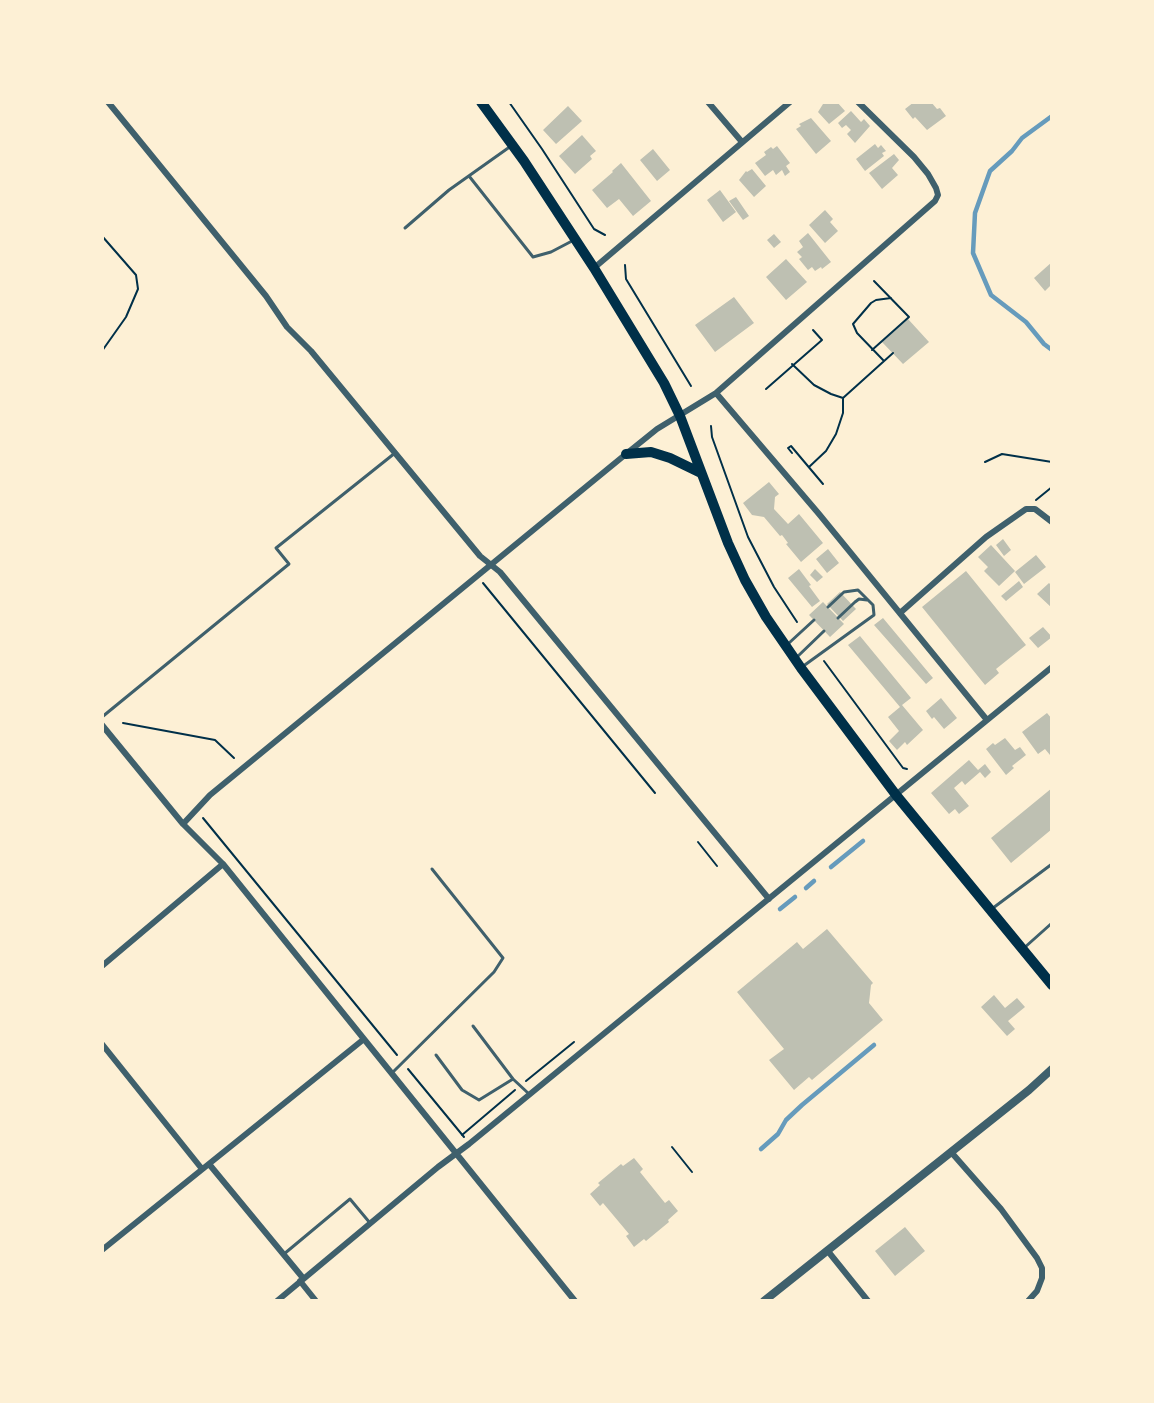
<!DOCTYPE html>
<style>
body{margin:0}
#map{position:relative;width:1154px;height:1403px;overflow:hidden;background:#fdf0d5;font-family:Inter,sans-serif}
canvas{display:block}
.frame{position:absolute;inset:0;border:104px solid #fdf0d5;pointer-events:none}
</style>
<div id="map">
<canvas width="1154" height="1403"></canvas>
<div class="frame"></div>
</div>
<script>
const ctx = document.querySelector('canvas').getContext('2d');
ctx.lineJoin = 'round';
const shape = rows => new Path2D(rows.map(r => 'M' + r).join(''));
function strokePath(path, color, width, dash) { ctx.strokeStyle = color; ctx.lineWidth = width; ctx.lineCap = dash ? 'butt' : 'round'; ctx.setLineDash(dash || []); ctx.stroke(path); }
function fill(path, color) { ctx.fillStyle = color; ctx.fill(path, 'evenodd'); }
strokePath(shape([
 [1052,116,1022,138,1012,151,990,171,975,213,973,253,991,295,1026,322,1044,344,1052,350],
 [831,867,863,841],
 [806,888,814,881],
 [780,909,795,897],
 [761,1149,778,1134,786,1120,802,1105,874,1045]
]), '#669bbc', 4.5);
fill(shape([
 [821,102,837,102,845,111,829,124,818,112,823,104],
 [914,102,931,102,937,109,940,108,946,116,927,130,915,117,913,119,905,109],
 [568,106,582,121,556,144,543,130],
 [851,111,861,122,864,119,870,126,855,143,847,134,851,130,846,125,842,128,838,123],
 [811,118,831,141,816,154,796,129,801,126,799,124],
 [582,135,596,151,590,156,592,159,575,174,559,156],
 [875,144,878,148,881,145,886,151,882,153,884,156,865,171,856,159],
 [777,146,790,163,786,166,790,172,785,176,782,170,776,175,773,170,765,176,755,163,766,155,764,152,771,147,773,149],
 [653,149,670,170,657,181,640,160],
 [894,154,899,160,892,168,898,175,882,189,869,173],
 [621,163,651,201,633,216,619,199,607,208,592,190,613,172,612,171],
 [752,169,766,186,754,197,739,180,746,171,747,172],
 [720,190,736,212,723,222,707,200],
 [736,197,749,216,743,220,729,201],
 [825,210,833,219,830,222,838,231,825,243,809,225],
 [808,233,831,262,822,269,821,267,815,271,812,267,808,270,799,259,802,257,797,252,803,247,799,241],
 [774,234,781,242,774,248,767,240],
 [786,259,807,282,786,300,766,277],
 [1052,262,1052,284,1045,291,1034,278],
 [734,297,754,323,715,352,695,325],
 [908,319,929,342,903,364,882,342],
 [769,482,779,494,775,497,774,509,788,524,799,514,823,543,801,562,786,544,788,543,782,535,780,536,764,517,752,515,743,503],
 [1003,539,1011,550,1004,556,996,545],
 [991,545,1015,571,999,586,984,571,988,567,978,557],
 [828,549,839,563,827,573,816,559],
 [1036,555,1046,567,1024,584,1015,572],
 [799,569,811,585,809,586,820,601,812,607,788,578],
 [815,569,823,577,817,582,810,575],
 [966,571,1026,645,996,669,999,673,985,685,922,607],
 [1019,581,1023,587,1006,601,1001,596],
 [1049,583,1052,586,1052,608,1037,594],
 [840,592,856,609,843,621,827,604],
 [823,602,844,624,830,637,809,615],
 [883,618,933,678,926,684,874,625],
 [1043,627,1052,637,1038,648,1029,638],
 [860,636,911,698,902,705,923,730,907,745,905,742,897,750,889,741,899,731,888,717,900,707,848,645],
 [941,698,957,718,944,729,934,717,932,719,926,711],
 [1047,713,1052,719,1052,754,1050,755,1045,749,1038,754,1022,732],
 [1005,738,1015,750,1020,747,1026,755,1012,766,1014,768,1006,775,986,749,993,743,995,745],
 [969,760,978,770,985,764,991,772,985,778,980,772,965,785,962,781,954,788,969,806,959,814,955,809,949,814,931,793],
 [1052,788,1052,829,1011,863,991,838],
 [827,929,873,983,871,985,869,1003,883,1020,812,1080,809,1077,794,1090,769,1060,784,1049,737,992,797,942,803,949],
 [994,995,1005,1008,1017,998,1025,1007,1008,1021,1015,1029,1007,1036,981,1007],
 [634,1158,643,1169,640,1172,665,1203,669,1200,678,1211,668,1220,669,1222,646,1241,644,1239,634,1247,626,1236,629,1234,603,1203,600,1206,590,1194,600,1185,598,1183,621,1164,623,1166],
 [905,1227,925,1251,895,1276,875,1251]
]), '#bec0b2');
strokePath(shape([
 [509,102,542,149,594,229,605,235],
 [102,236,136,275,138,289,126,317,102,351],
 [625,265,626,279,691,386],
 [872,350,909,317,874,281],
 [884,361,857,333,853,324,871,303,876,300,891,298],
 [792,364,814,385,831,394,843,398],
 [766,389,822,340,813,330],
 [711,426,712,437,748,537,774,587,797,622],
 [792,453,788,448,791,446,823,484],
 [985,462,1002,454,1052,462],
 [809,467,826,451,836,434,843,413,843,398,893,353],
 [1036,500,1052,487],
 [483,583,655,793],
 [824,661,903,768,907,769],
 [123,723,215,740,234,758],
 [203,818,397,1055],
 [698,842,717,866],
 [408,1069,464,1137],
 [526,1081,574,1042],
 [462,1135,515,1090],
 [672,1147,692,1172]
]), '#003049', 2);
strokePath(shape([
 [469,176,533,257,551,252,572,241],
 [405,228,449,190,511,146],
 [838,618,855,602,859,599,867,600],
 [789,643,814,620],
 [797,657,824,631],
 [802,667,874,615,873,605,858,590,844,592,828,607],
 [102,717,289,564,276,548,395,453],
 [993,908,1052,864],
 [1024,948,1052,923],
 [473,1026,513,1079],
 [436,1055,462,1090,479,1100,513,1079,528,1093],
 [392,1073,494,972,503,958,432,869],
 [284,1254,350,1199,370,1223]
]), '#3f606c', 3);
strokePath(shape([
 [108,102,266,296,287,327,311,351,480,556,500,572,769,899],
 [708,102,742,142],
 [594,268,790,102],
 [716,393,819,514,987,720],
 [900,613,986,537,1026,509,1035,509,1052,522],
 [102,725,183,824,223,864,575,1301],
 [183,824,210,795,626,454,657,429,716,393,935,201,938,195,936,188,928,174,914,157,858,102],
 [102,966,223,864],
 [102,1044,202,1169],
 [951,1152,1001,1209,1037,1258,1042,1268,1042,1278,1037,1291,1028,1301],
 [209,1164,303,1278],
 [102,1250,364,1039],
 [827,1250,868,1301],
 [300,1281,316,1301],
 [277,1301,438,1167,469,1144,1052,667]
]), '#3f606c', 6);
strokePath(shape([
 [764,1301,1029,1090,1052,1069]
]), '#3f606c', 8);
strokePath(shape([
 [481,102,524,161,594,268,664,383,680,416,728,543,745,580,766,617,801,668,896,795,1052,985],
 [626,454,651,452,670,458,701,473]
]), '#003049', 10);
</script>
